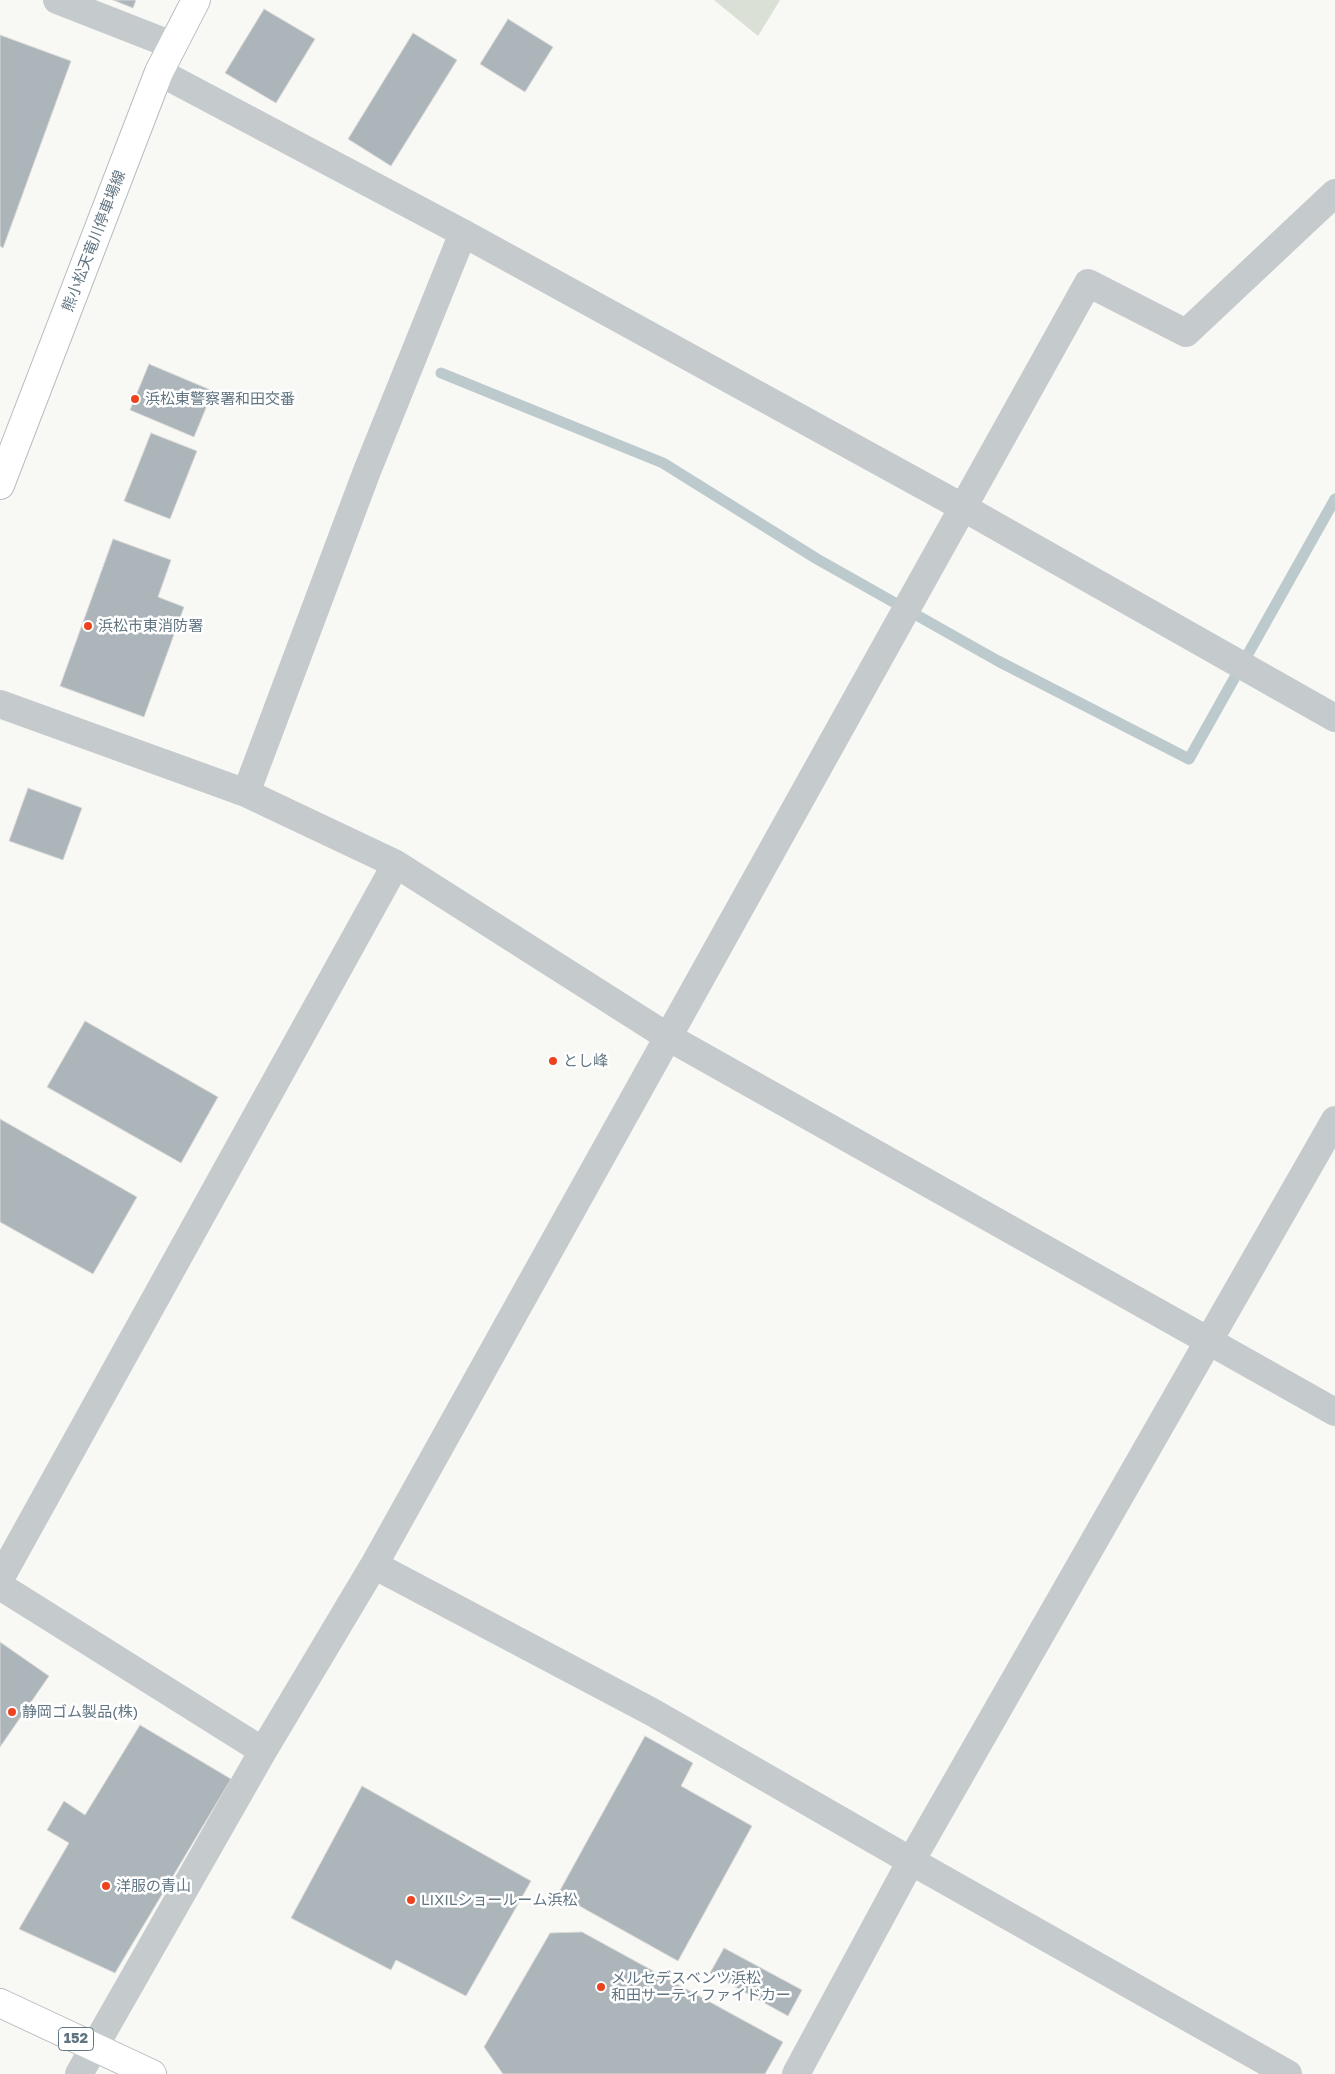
<!DOCTYPE html>
<meta charset="utf-8">
<style>
body{margin:0}
canvas{display:block;background:#f8f8f5}
</style>
<canvas width="1335" height="2074"></canvas>
<script>
const ctx = document.querySelector('canvas').getContext('2d');
ctx.lineJoin = 'round';
function fill(path, color) { ctx.fillStyle = color; ctx.fill(path, 'evenodd'); }
const shape = rows => new Path2D(rows.map(r => 'M' + r).join(''));
function strokePath(path, color, width, dash) { ctx.strokeStyle = color; ctx.lineWidth = width; ctx.lineCap = dash ? 'butt' : 'round'; ctx.setLineDash(dash || []); ctx.stroke(path); }
function write(font, color, halo, rows, align = 'center') {
  ctx.font = font + ' "Golos Text","Noto Sans JP",sans-serif'; ctx.lineWidth = 5; ctx.setLineDash([]); ctx.textBaseline = 'middle'; ctx.strokeStyle = halo; ctx.fillStyle = color; for (const [text, x, y, turn = 0] of rows) {
    ctx.save(); ctx.translate(x, y); ctx.rotate((+turn || 0) * Math.PI / 180); ctx.textAlign = isNaN(turn) ? turn : align; if (halo) ctx.strokeText(text, 0, 0); ctx.fillText(text, 0, 0); ctx.restore();
  }
}
fill(shape([
 [714,0,780,0,758,36]
]), '#dae0d5');
strokePath(shape([
 [441,373,663,463,817,559,998,661,1189,759,1335,499]
]), '#bcc9cd', 11);
const building = shape([
 [113,0,136,0,133,8,113,0],
 [264,9,315,39,276,103,225,73,264,9],
 [508,19,553,47,525,92,480,64,508,19],
 [413,33,457,60,391,166,348,139,413,33],
 [0,35,71,61,3,248,0,246,0,35],
 [149,364,213,391,194,437,130,410,149,364],
 [151,433,197,451,170,519,124,501,151,433],
 [113,539,171,560,158,597,184,607,144,717,60,686,113,539],
 [28,788,82,808,63,860,9,841,28,788],
 [85,1021,218,1097,181,1163,47,1087,85,1021],
 [0,1119,137,1197,93,1274,0,1222,0,1119],
 [0,1642,49,1676,0,1747,0,1642],
 [140,1725,231,1779,115,1973,19,1929,69,1843,47,1830,64,1801,85,1815,140,1725],
 [645,1736,693,1763,681,1786,752,1826,678,1961,558,1894,645,1736],
 [362,1786,531,1881,466,1996,396,1960,391,1970,291,1918,362,1786],
 [582,1932,783,2042,765,2074,503,2074,484,2047,550,1933,582,1932],
 [724,1948,802,1990,788,2016,710,1973,724,1948]
]);
fill(building, '#acb5ba');
strokePath(building, '#dad9d7', 1);
const secondary = shape([
 [0,485,159,72,196,0]
]);
const trunk = shape([
 [0,2003,152,2074]
]);
strokePath(secondary, '#b7bdc1', 30);
strokePath(trunk, '#b9bdc0', 30);
strokePath(shape([
 [57,0,172,45],
 [159,72,463,233,964,508,1335,718],
 [0,704,246,793,396,864,668,1037,1335,1412],
 [246,793,367,471,463,233],
 [374,1565,652,1712,911,1861,1288,2074],
 [0,1579,396,864],
 [0,1586,263,1751],
 [79,2074,263,1751,374,1565,1088,283,1186,333,1335,193],
 [796,2074,911,1861,1335,1120]
]), '#c5cacd', 28);
strokePath(secondary, '#fff', 28);
strokePath(trunk, '#fff', 28);
for (const [x, y, r, color] of [
 [135,399,5,"#ee421e"],
 [88,626,5,"#ee421e"],
 [553,1061,5,"#ee421e"],
 [12,1712,5,"#ee421e"],
 [106,1886,5,"#ee421e"],
 [411,1900,5,"#ee421e"],
 [601,1987,5,"#ee421e"]
]) { const dot = new Path2D(); dot.arc(x, y, r, 0, 2 * Math.PI); ctx.fillStyle = color; ctx.fill(dot); strokePath(dot, '#fff', 2); }
for (const [x, y, w] of [
 [76,2039,35]
]) { const box = new Path2D(); box.roundRect(x - w / 2, y - 11.5, w, 23, 4); ctx.fillStyle = '#fff'; ctx.fill(box); strokePath(box, '#617582', 1); }
write('bold 14px', '#617582', null, [
 ["152",76,2039]
]);
write('15px', '#617582', '#fff', [
 ["熊小松天竜川停車場線",94,241,-69]
]);
write('15px', '#617582', '#fff', [
 ["浜松東警察署和田交番",145,399],
 ["浜松市東消防署",98,626],
 ["とし峰",563,1061],
 ["静岡ゴム製品(株)",22,1712],
 ["洋服の青山",116,1886],
 ["LIXILショールーム浜松",421,1900],
 ["メルセデスベンツ浜松",611,1978],
 ["和田サーティファイドカー",611,1995]
], 'left');
</script>
